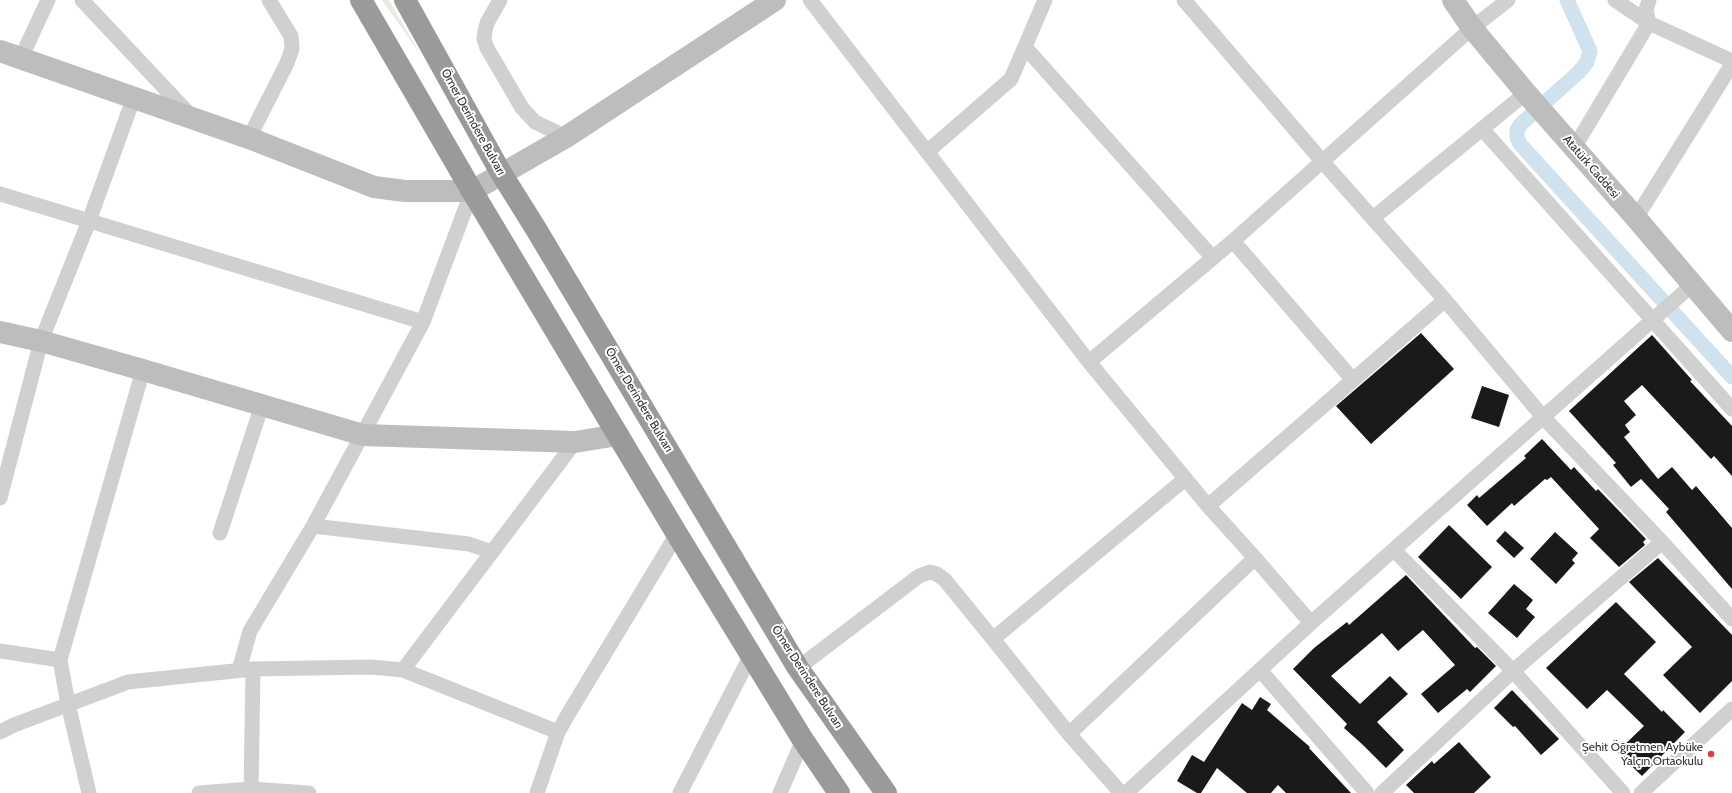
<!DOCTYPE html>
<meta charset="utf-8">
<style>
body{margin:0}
canvas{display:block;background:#fff}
</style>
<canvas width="1732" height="793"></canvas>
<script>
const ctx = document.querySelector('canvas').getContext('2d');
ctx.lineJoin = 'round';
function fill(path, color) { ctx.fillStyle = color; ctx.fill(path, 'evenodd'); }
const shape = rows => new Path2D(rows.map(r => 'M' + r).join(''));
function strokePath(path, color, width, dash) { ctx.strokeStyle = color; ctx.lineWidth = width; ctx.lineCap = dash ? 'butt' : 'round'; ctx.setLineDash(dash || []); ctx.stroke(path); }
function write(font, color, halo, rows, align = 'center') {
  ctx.font = font + ' Cabin,sans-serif'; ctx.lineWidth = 4; ctx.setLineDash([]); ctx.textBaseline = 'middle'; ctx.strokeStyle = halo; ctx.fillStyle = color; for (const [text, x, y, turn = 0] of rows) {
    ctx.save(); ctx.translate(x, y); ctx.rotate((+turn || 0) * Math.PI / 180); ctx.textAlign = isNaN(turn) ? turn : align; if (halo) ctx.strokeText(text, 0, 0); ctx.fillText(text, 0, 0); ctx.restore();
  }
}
fill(shape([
 [382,0,389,0,420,54]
]), '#e6ecdf');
strokePath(shape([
 [1567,0,1590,51,1587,62,1579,72,1521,124,1517,130,1517,137,1520,144,1732,377]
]), '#cfe2ee', 15);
fill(shape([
 [1421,333,1454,369,1371,444,1336,406],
 [1652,335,1692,380,1690,381,1732,426,1732,476,1714,456,1711,459,1642,385,1624,401,1636,415,1625,425,1630,432,1624,437,1658,479,1672,467,1692,490,1696,486,1732,528,1732,589,1666,512,1669,509,1641,479,1631,487,1613,465,1616,463,1569,411],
 [1482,386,1509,395,1499,427,1471,418],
 [1542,439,1571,470,1574,467,1596,491,1598,489,1646,539,1643,542,1645,545,1619,567,1590,538,1599,529,1551,477,1547,480,1545,479,1514,506,1512,503,1487,526,1467,505,1477,495,1479,498,1526,458,1524,456],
 [1449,525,1492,567,1461,599,1418,557],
 [1505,531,1524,548,1514,558,1496,541],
 [1555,532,1578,553,1572,560,1575,563,1556,584,1530,559],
 [1658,558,1732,635,1732,681,1700,713,1663,675,1692,647,1629,582],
 [1406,575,1475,648,1477,647,1496,666,1470,692,1467,689,1438,713,1421,694,1455,665,1423,630,1398,651,1382,633,1331,676,1360,704,1390,676,1408,694,1377,722,1404,750,1386,768,1363,745,1344,728,1347,724,1293,669,1314,648,1347,622,1349,625],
 [1514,584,1533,600,1526,609,1535,617,1517,638,1488,613],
 [1616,602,1656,642,1624,674,1662,712,1663,710,1685,732,1642,776,1617,752,1644,726,1607,690,1587,709,1546,668],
 [1512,690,1559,739,1541,755,1515,726,1513,727,1494,708],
 [1260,697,1271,704,1267,710,1310,747,1309,748,1351,793,1286,793,1278,785,1271,793,1247,793,1217,768,1201,793,1197,793,1177,781,1192,755,1204,762,1242,703,1252,710],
 [1459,742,1491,777,1474,793,1414,793,1406,785,1432,761,1434,764]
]), '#1a1a1a');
strokePath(shape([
 [82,0,191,116],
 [500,0,487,23,485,31,484,39,487,48,522,108,535,122,566,137],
 [810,0,1089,362,1208,506,1255,558,1311,623],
 [1184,0,1322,161,1445,300,1543,417,1662,542,1732,619],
 [1615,0,1649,23,1732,61],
 [1025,47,1213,258],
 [21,58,48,0],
 [1483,130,1732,409],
 [249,138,287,63,292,49,291,36,269,0],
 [1574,148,1649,23,1646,10,1649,0],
 [927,152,1011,79,1045,0],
 [0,194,423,322],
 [1373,218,1526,93],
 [1636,218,1732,64],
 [1233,241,1353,380],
 [1089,362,1233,241,1472,28,1508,0],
 [0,498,41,341,89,221,134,97],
 [1208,506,1445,300],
 [313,526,469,544,492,552],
 [220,533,262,405],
 [1394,550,1513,671,1623,793],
 [0,651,60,660],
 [798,668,919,576,930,572,937,574,945,580,993,639],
 [239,670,250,631,313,526,423,322,472,191],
 [403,670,558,732],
 [1260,670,1367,793],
 [0,732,14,725,128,682,253,669,371,667,403,670,575,442],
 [1069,734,1255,558],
 [89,793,68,704,60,660,143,370],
 [199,793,251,789,309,793],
 [251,793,253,669],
 [537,793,558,732,570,711,677,534],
 [680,793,751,655],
 [780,793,803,740],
 [1121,793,1069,734,993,639,1185,479],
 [1126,793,1311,623,1692,285],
 [1382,793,1513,671,1662,542],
 [1641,793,1732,709]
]), '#d0d0d0', 15);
strokePath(shape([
 [1453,0,1472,28,1526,93,1636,218,1732,331],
 [0,51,249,138,374,187,405,191,472,191,566,137,775,0],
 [0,332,41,341,143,370,363,435,575,442,618,435]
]), '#bdbdbd', 22);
strokePath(shape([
 [361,0,472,191,677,534,803,740,839,793],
 [405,0,501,173,536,229,798,668,886,793]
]), '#9a9a9a', 22);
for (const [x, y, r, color] of [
 [1711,754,4,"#e63946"]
]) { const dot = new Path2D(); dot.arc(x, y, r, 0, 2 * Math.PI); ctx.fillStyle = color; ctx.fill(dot); strokePath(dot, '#fff', 1.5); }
write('12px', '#333', '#fff', [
 ["Ömer Derindere Bulvarı",473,122,61],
 ["Atatürk Caddesi",1591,167,49],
 ["Ömer Derindere Bulvarı",639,400,59],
 ["Ömer Derindere Bulvarı",807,677,57]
]);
write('12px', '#333', '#fff', [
 ["Şehit Öğretmen Aybüke",1703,747],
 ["Yalçın Ortaokulu",1703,761]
], 'right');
</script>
